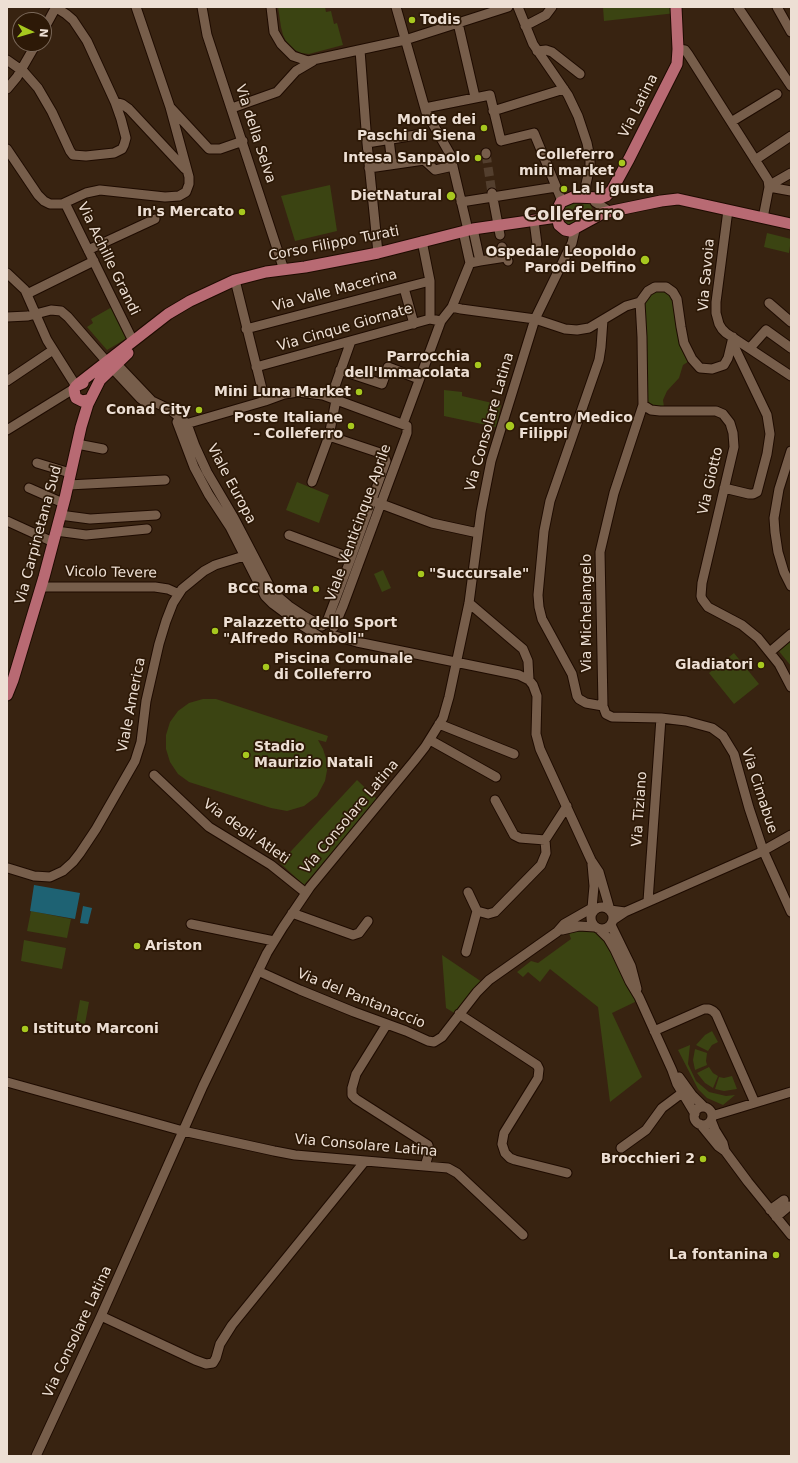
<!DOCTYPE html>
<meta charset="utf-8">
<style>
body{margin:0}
#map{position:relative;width:798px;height:1463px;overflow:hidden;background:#382311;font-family:"DejaVu Sans",sans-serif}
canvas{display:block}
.frame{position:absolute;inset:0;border:8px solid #eddfd4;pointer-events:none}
.north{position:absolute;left:12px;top:12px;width:40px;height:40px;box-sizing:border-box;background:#2d1907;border:1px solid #7a6859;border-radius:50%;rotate:95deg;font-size:11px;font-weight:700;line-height:16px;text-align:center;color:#eddfd4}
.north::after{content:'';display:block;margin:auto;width:14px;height:18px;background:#a7c81f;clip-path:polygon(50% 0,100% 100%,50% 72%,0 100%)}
</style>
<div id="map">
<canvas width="798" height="1463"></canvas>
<div class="frame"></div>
<div class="north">N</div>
</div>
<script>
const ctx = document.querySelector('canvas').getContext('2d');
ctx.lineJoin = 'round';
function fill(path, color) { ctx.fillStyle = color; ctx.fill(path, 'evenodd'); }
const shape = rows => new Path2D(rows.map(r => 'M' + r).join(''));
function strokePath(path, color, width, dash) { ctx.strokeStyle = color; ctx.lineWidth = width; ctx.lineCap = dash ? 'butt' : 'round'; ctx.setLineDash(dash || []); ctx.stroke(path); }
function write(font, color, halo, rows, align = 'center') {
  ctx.font = font + ' "DejaVu Sans",sans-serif'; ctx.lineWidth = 3.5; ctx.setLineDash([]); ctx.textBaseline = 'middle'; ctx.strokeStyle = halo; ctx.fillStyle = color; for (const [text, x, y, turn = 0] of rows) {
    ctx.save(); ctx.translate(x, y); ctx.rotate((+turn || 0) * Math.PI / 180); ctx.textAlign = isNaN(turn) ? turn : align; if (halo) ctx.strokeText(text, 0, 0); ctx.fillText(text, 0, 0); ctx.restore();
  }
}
fill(shape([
 [278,7,325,7,326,12,331,11,334,24,337,23,343,45,309,54,301,53,295,50,286,41,283,35,281,27],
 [603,7,675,7,676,13,604,21],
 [330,185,337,231,295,241,281,196],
 [583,201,591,204,592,210,590,213,572,224,568,224,565,222,563,216,563,207,567,204],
 [767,233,791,239,789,253,764,247],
 [663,290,669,293,675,299,691,360,683,365,679,378,667,391,663,400,664,407,659,407,647,403,644,304,649,294,655,291],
 [112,307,129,337,107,350,87,327,93,323,91,319],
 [444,390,462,392,462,396,501,405,496,427,444,416],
 [297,482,329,495,319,523,286,510],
 [383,570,391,588,382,592,374,574],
 [791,640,791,666,778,650],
 [734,653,759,684,734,704,709,673],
 [203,699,216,699,328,736,326,742,318,740,323,749,328,765,325,781,317,796,304,806,287,811,271,808,189,782,178,774,170,762,166,749,166,735,170,722,178,711,189,703],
 [357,780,378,800,304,885,280,863],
 [31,911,71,919,67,938,27,931],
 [588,929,594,930,604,936,637,1001,612,1013,642,1077,610,1102,598,1007,550,969,540,982,528,972,523,977,517,972,531,961,538,963,571,939,569,933],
 [24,940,66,948,62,969,21,961],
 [442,955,482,982,456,1014,446,1008],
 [80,1000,89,1002,85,1024,76,1023],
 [712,1031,718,1042,712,1045,708,1051,696,1045,705,1035],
 [690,1045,688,1064,696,1081,709,1092,726,1096,735,1095,723,1105,707,1098,698,1089,678,1050],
 [695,1049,707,1053,706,1061,707,1065,695,1070,693,1060],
 [709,1067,713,1073,718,1076,713,1088,705,1083,697,1073],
 [732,1076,737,1089,724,1091,715,1089,719,1077,724,1078]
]), '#3b4412');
fill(shape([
 [34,885,80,893,75,919,30,911],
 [83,906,92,908,88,924,80,923]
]), '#1e6273');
strokePath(shape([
 [416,135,429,133],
 [486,154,492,193]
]), '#533f2e', 9, [9, 4.5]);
const minor = shape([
 [202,7,207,35,284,270],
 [271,7,274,32,281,44,293,56,308,61,405,40,508,7],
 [396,7,426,112,450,154,468,230],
 [518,7,533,44,568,95,578,116,587,143,590,158,590,166,586,184,585,197],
 [738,7,791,86],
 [777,7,791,32],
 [458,23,475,97],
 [525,26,546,15,552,7],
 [44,29,56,7],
 [678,49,685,50,688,54,768,180,769,187,763,218],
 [360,50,367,143,378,253],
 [537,51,546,50,552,52,580,74],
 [7,60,24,72,38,88,52,112,70,151,73,155,86,156,114,153,122,149,124,145,126,138,121,119,115,102,87,41,73,20,66,14,55,7],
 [7,89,17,77,36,44],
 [115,102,122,104,129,109,185,169],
 [171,108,209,149,220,149,243,141],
 [232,108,277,92,296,71,313,61],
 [425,108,490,95,501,141,534,133,562,201],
 [493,111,564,89],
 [731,122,777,94],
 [389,139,392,164],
 [367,143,416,135],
 [7,149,38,195,44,201,50,204,62,204,86,193,100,190,165,197,179,196,186,192,189,184,189,177,170,107,136,7],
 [486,153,486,154],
 [755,160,791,136],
 [369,168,424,160,435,170,453,166],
 [770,185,791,173],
 [769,187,791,191],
 [492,193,500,235],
 [461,202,556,187],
 [595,202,609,211],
 [65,203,133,341],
 [728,210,716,302,716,313,719,324,722,329,726,333,791,376],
 [534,221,537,244],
 [463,231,470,263,480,261,473,229],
 [422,241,430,281,430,319],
 [502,247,508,261],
 [88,250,155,219],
 [480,261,506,257],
 [7,273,25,290,47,340,76,386],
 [235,280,265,401],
 [404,288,414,324],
 [27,294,94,261],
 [769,303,791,322],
 [452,307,461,309,535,319,565,329,577,330,589,328,626,306,640,302],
 [7,317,28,316,51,310,61,311,68,317,107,362],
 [603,320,601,347,599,360,550,501,544,531,538,595,539,607,542,619,572,674,577,696,579,699,586,703,603,706],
 [246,329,430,281],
 [733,337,728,358,724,365,712,369,700,368,692,359,684,343,681,327,677,299,673,292,666,287,655,287,648,291,640,302,642,337,643,405,614,493,600,552,603,706,606,714,612,717,661,718,686,721,712,728,723,736,734,754,749,808,763,850,791,912],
 [750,348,766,330,791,348],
 [113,360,152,401,171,410,187,424,195,446,207,472,234,518,270,587,276,595,289,606,304,616,322,626],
 [256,367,430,319,441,321],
 [112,368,140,398,151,406],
 [340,370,382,384,388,367,419,379],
 [7,381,53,350],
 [643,405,651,410,660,411,716,411,723,414,730,423,733,433,734,447,702,583,701,596,702,599,708,607,742,625,758,638,779,664,791,687],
 [177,422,194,467,209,495,230,527,265,596,273,604,300,624,320,637],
 [403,424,441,321,452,307,470,263],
 [179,426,265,401,284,394,298,392,323,395,407,426,407,433,343,606,334,627],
 [7,430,75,388],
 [77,444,103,449],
 [791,451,779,489,774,518,775,532,778,552,784,572,791,586],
 [37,463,70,473],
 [312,482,329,436,336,400,334,389,351,341],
 [68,485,165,480],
 [29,488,63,503],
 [724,488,749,494,753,494,757,492,767,454,770,434,767,415,732,342],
 [376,502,432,523,478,533],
 [60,515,90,519,156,515],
 [7,521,53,542],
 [56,531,86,535,147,529],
 [289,535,351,558],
 [41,587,155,587,168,589,179,594],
 [469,603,523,649,528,661,529,680],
 [326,624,351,558,386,461,384,456,380,453,329,436],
 [335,636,357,642,519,675,529,680,533,685,537,696,536,734,540,749,591,860,599,872,610,910,625,912,613,920],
 [770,652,791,634],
 [439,724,514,754],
 [430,740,496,777],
 [154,775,209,827,271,865,306,893],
 [495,800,514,835,520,838,545,840,567,806],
 [592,864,594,886,592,908],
 [8,868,34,876,50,877,63,871,73,862,80,853,96,829,135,761,141,742,146,701,159,644,166,621,173,603,182,589,204,571,215,565,244,556],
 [468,892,477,911,488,914,495,912,541,865,546,853,545,840],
 [648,901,661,718],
 '591 918a11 11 0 1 1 22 0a11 11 0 1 1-22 0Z',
 [625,912,759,853,791,835],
 [292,913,353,935,359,933,368,921],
 [191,924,274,941],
 [611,925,631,966,637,989],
 [599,929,608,938,615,950,630,982,639,997,672,1070,677,1084,695,1114],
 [562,930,579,926,595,927],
 [466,952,477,911],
 [258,971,300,990,354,1012,406,1031,428,1041,434,1042,442,1037,477,992,489,980,557,932,564,924,592,908],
 [459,1014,537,1065,539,1069,538,1078,504,1133,502,1144,505,1153,510,1158,515,1160,567,1173],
 [387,1024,356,1074,352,1088,352,1095,356,1099,428,1145,429,1153,425,1166],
 [654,1031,704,1009,709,1009,713,1011,716,1014,755,1103],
 [679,1077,692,1095,704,1107],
 [7,1082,183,1131,274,1151,295,1155,448,1168,457,1173,523,1235],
 '694 1116a9 9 0 1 1 18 0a9 9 0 1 1-18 0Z',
 [712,1116,791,1092],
 [711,1120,715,1130,723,1143,725,1151,748,1182,791,1235],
 [700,1124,718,1146,725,1151],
 [621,1148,646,1130,662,1108,682,1093],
 [770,1210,784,1200],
 [776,1217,789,1206],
 [101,1316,195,1360,206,1364,213,1363,216,1358,220,1344,232,1325,365,1161],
 [36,1456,101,1316,203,1086,267,953,283,927,310,887,414,761,425,747,443,718,449,697,469,603,481,512,491,461,535,319,572,243,575,230]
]);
const major = shape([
 [676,7,678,49,677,64,629,159,612,190,606,196,601,198,573,197,561,202,556,212,559,225,565,230,570,231,603,213,661,201,678,199,791,224],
 [83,383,76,386,74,389,75,395,76,398,82,401,88,400,91,398],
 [78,384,168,314,190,301,235,280,266,272,305,267,378,253,473,229,557,217],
 [7,695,13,680,44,577,65,498,81,427,88,404,100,380,128,353]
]);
strokePath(minor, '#1e0b00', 11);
strokePath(major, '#1e0b00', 13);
strokePath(minor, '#775e4b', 9);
strokePath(major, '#b86a73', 11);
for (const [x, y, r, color] of [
 [412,20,4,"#a7c81f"],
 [484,128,4,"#a7c81f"],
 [478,158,4,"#a7c81f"],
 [622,163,4,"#a7c81f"],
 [564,189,4,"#a7c81f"],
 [451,196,5,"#a7c81f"],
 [242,212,4,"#a7c81f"],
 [645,260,5,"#a7c81f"],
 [478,365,4,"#a7c81f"],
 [359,392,4,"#a7c81f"],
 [199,410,4,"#a7c81f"],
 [351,426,4,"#a7c81f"],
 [510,426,5,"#a7c81f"],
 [421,574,4,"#a7c81f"],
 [316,589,4,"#a7c81f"],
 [215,631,4,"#a7c81f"],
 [761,665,4,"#a7c81f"],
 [266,667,4,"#a7c81f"],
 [246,755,4,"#a7c81f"],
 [137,946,4,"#a7c81f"],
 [25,1029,4,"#a7c81f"],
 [703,1159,4,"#a7c81f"],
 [776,1255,4,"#a7c81f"]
]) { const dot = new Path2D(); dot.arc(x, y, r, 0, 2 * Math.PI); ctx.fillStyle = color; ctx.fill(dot); strokePath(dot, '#2d1907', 1.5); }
write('bold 14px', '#eddfd4', '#2d1907', [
 ["Todis",420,20,"left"],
 ["Monte dei",476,120],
 ["Paschi di Siena",476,136],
 ["Colleferro",614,155],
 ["mini market",614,171],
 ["Intesa Sanpaolo",470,158],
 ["La li gusta",572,189,"left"],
 ["DietNatural",442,196],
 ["In's Mercato",234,212],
 ["Ospedale Leopoldo",636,252],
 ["Parodi Delfino",636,268],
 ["Parrocchia",470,357],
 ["dell'Immacolata",470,373],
 ["Mini Luna Market",351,392],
 ["Conad City",191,410],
 ["Poste Italiane",343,418],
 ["– Colleferro",343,434],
 ["Centro Medico",519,418,"left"],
 ["Filippi",519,434,"left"],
 ["\"Succursale\"",429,574,"left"],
 ["BCC Roma",308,589],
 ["Palazzetto dello Sport",223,623,"left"],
 ["\"Alfredo Romboli\"",223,639,"left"],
 ["Piscina Comunale",274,659,"left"],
 ["di Colleferro",274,675,"left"],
 ["Gladiatori",753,665],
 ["Stadio",254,747,"left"],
 ["Maurizio Natali",254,763,"left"],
 ["Ariston",145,946,"left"],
 ["Istituto Marconi",33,1029,"left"],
 ["Brocchieri 2",695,1159],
 ["La fontanina",768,1255]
], 'right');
write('14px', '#eddfd4', '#2d1907', [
 ["Via Latina",639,106,-63],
 ["Via della Selva",255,134,72],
 ["Corso Filippo Turati",334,244,-11],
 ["Via Achille Grandi",108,259,64],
 ["Via Savoia",707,275,-85],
 ["Via Valle Macerina",335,291,-15],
 ["Via Cinque Giornate",345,328,-16],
 ["Via Consolare Latina",490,422,-74],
 ["Via Giotto",711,481,-77],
 ["Viale Europa",231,484,62],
 ["Viale Venticinque Aprile",359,523,-70],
 ["Via Carpinetana Sud",39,535,-75],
 ["Vicolo Tevere",111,573,1],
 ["Via Michelangelo",587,613,-90],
 ["Viale America",132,705,-79],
 ["Via Cimabue",759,791,72],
 ["Via Tiziano",640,809,-86],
 ["Via Consolare Latina",350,817,-50],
 ["Via degli Atleti",246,832,35],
 ["Via del Pantanaccio",361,999,22],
 ["Via Consolare Latina",366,1146,5],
 ["Via Consolare Latina",78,1332,-65]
]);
write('bold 18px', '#eddfd4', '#2d1907', [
 ["Colleferro",574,215]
]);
</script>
